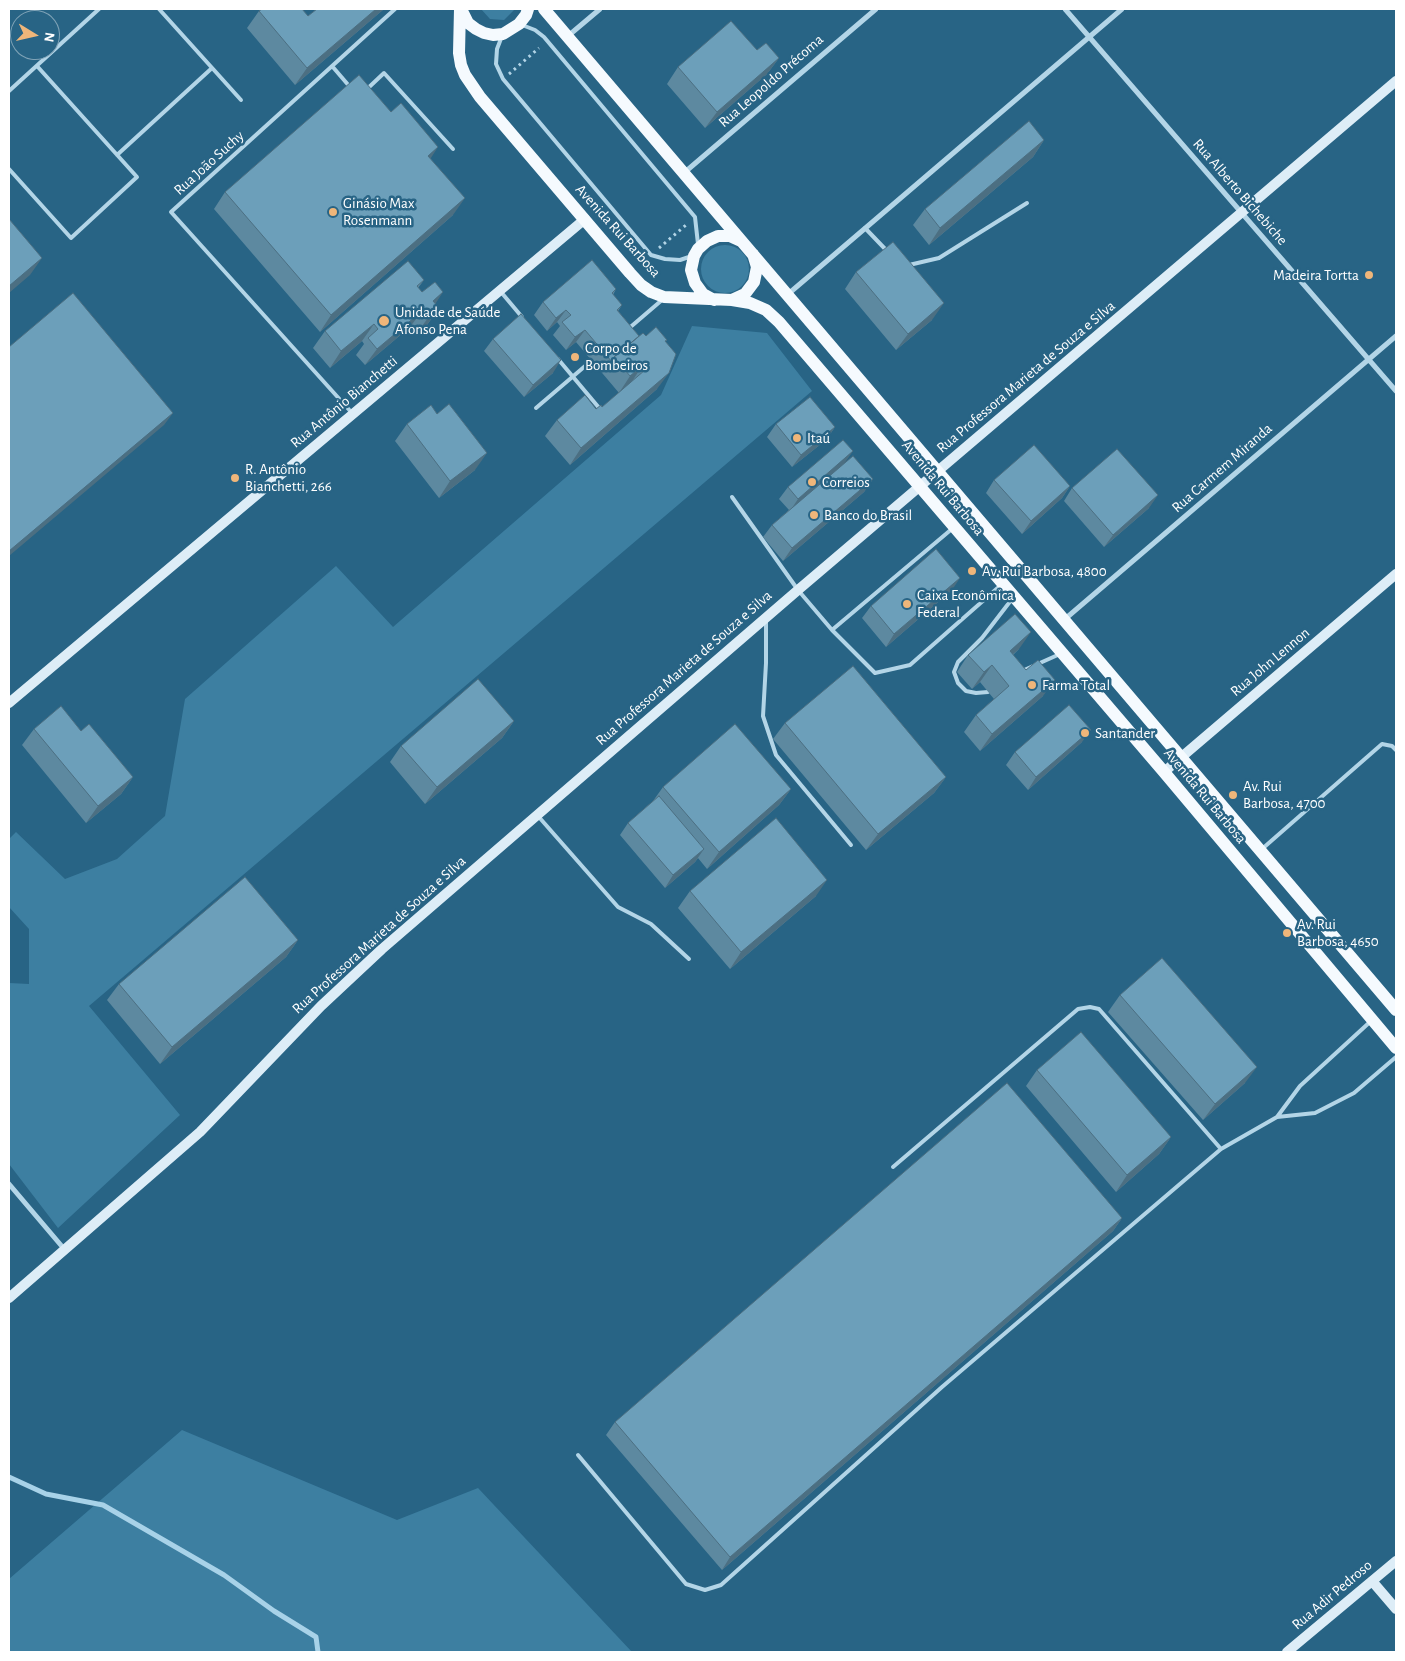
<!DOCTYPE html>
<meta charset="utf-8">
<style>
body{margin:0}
#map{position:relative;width:1405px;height:1661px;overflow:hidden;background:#286485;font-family:"Alegreya Sans",sans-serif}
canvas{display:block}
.frame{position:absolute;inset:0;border:10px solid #fff;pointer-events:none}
.north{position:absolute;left:10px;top:10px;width:50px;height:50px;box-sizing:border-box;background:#286485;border:1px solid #7ea2b6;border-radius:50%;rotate:99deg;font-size:14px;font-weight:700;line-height:20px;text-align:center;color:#fff}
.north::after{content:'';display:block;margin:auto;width:18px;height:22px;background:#efb67a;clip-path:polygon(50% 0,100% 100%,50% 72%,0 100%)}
</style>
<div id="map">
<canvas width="1405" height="1661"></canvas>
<div class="frame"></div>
<div class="north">N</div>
</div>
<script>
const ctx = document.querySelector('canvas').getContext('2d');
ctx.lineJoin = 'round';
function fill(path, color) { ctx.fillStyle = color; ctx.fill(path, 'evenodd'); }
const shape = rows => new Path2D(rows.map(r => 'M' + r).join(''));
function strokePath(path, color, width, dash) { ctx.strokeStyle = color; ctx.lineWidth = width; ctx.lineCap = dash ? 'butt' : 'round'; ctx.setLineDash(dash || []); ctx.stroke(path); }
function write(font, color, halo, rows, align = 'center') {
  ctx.font = font + ' "Alegreya Sans",sans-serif'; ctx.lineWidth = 5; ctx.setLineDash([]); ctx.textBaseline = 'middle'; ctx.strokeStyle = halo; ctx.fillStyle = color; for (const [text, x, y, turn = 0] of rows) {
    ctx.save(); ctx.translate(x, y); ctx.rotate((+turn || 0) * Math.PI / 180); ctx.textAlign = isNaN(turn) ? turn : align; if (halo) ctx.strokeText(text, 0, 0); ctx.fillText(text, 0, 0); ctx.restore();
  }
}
fill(shape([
 [481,9,515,9,504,20,490,19],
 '701 269a24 24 0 1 1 48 0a24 24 0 1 1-48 0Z',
 [692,326,767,333,812,391,89,1006,180,1115,58,1228,9,1164,9,983,29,984,29,929,9,907,9,839,16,832,65,879,117,859,165,816,185,699,336,566,393,627,661,395],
 [182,1430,397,1520,478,1488,632,1652,9,1652,9,1579]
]), '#3d7fa1');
strokePath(shape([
 [9,1477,46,1494,103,1505,224,1575,274,1611,316,1637,318,1652]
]), '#a8d2e8', 5);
strokePath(shape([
 [509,74,539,48],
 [659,248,686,225]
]), '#b3d5e7', 3, [2.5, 4]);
strokePath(shape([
 [159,9,241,100],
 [522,25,535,30,544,37,695,217,698,244],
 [502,36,497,49,496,64,503,79,651,255,665,259,680,260,692,256],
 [332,66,350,87],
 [366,90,384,73,453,149],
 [9,91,99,9],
 [117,155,212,68],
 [9,169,71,238,137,177,37,66],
 [865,228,888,252],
 [909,265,939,258,1027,203],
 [501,292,522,317],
 [627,330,662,300],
 [558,359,600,409],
 [536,408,591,361],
 [352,413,171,212,395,9],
 [732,497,798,590,832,630,953,528],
 [766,620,766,663,763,716,776,755,851,845],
 [832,630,875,673,910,665,1001,585],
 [1022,671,1060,654],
 [988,692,976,693,966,691,958,683,954,672,958,662,982,638,1012,599],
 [538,816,618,907,651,924,689,959],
 [1262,849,1382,744,1392,746,1396,750],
 [1277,1117,1300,1086,1371,1021],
 [893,1167,1078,1009,1090,1007,1099,1009,1221,1149],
 [578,1455,686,1584,705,1590,721,1585,942,1387,1221,1149,1277,1117,1315,1113,1354,1093,1396,1057]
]), '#b3d5e7', 4);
strokePath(shape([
 [1065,9,1396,391],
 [568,36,600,9],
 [685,172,876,9],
 [787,295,1122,9],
 [1065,619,1396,336],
 [9,1184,65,1250]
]), '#b3d5e7', 5);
strokePath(shape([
 [9,703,585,219],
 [1164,772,1396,574],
 [9,1298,200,1132,321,1006,382,949,798,590,1396,81],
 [1372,1581,1396,1609],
 [1287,1652,1396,1561]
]), '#ddedf7', 10);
strokePath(shape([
 [460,9,459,53,461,65,465,75,480,97,630,273,641,285,651,292,664,297,732,300,750,303,766,310,779,322,1164,772,1396,1048],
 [461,9,468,23,476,29,484,33,493,35,503,34,519,24,526,15,528,9],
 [544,9,1396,1010],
 [714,300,703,294,695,283,691,270,694,256,698,249,707,241,718,236,730,236,741,241],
 [732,300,745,294,754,282,757,267,753,254]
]), '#f5fafe', 12);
fill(shape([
 [317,9,384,9,295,85,247,28,259,11,308,16],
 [757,50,779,58,767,74,705,128,667,84,678,67],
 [391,112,430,158,453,215,320,332,214,209,225,192],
 [1044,140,1033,157,929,245,913,225,925,209],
 [856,272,932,320,896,350,845,289],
 [424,280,418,288,439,308,427,325,416,334,410,327,365,365,356,355,364,344,362,341,330,368,313,348,325,331],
 [616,289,613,295,622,305,618,311,639,336,667,340,665,342,657,389,570,465,545,436,557,420,602,407,619,393,576,342,566,350,553,335,560,326,557,322,547,331,534,315,543,302],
 [493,339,553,373,524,397,484,351],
 [437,414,475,470,439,498,395,441,407,424],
 [776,424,835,427,826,440,792,467,767,437],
 [845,463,873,479,864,492,783,561,763,537,772,525,789,510,779,499,788,487],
 [994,480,1070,486,1062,498,1022,534,986,493],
 [1072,488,1149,508,1104,547,1064,501],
 [952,590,886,647,862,618,871,606],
 [1019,649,1013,655,1043,696,980,751,964,732,976,715,994,699,980,682,972,689,957,672,968,655],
 [514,721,502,738,425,804,390,762,401,746],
 [785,723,946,777,934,793,866,850,773,739],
 [34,729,133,777,121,794,86,823,22,745],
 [1082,742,1028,790,1006,765,1015,752],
 [663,787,791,789,779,805,707,869,698,858,695,862,665,888,620,835,628,823,653,801],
 [690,891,816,896,730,969,678,908],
 [298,940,286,957,160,1064,107,1000,119,984],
 [1120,995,1245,1083,1203,1120,1108,1012],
 [1037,1070,1171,1137,1159,1154,1116,1192,1026,1086],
 [1122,1218,1113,1231,722,1570,606,1435,615,1422]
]), '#5d89a0');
fill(shape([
 [376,9,384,9,295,85,307,68],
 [779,58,767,74,705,128,717,112],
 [1044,140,1033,157,929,245,940,228],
 [438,147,427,164,428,156],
 [465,198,453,215,320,332,331,315],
 [42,258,30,275,9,293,9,286],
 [443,292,432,309,433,301],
 [944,303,932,320,896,350,908,334],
 [439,308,427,325,416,334,428,318],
 [566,310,557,322,547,331,556,318],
 [422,311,410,327,365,365,377,349],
 [374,324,362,341,330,368,341,351],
 [585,330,576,342,566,350,575,337],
 [561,360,553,373,524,397,533,385],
 [642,366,631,383,619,393,630,376],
 [669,373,657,389,570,465,581,448],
 [173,413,164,425,9,556,9,551],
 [835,427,826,440,792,467,801,455],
 [853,451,844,464,790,511,798,499],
 [487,453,475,470,439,498,450,481],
 [873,479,864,492,783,561,792,548],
 [1070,486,1062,498,1022,534,1031,521],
 [1158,495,1149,508,1104,547,1113,535],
 [960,578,952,590,886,647,894,634],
 [1031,632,1019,649,998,667,1010,651],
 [992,665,980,682,972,689,984,672],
 [1055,680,1043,696,980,751,992,734],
 [514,721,502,738,425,804,437,787],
 [1091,730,1082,742,1028,790,1036,777],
 [133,777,121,794,86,823,98,806],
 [946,777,934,793,866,850,878,834],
 [791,789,779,805,707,869,719,852],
 [704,849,695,862,665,888,673,875],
 [827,880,816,896,730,969,741,952],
 [298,940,286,957,160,1064,172,1047],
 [1257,1067,1245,1083,1203,1120,1215,1104],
 [1171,1137,1159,1154,1116,1192,1127,1175],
 [1122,1218,1113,1231,722,1570,730,1557]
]), '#4c6f82');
const building = shape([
 [262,9,302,9,308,16,317,9,376,9,307,68,259,11,262,9],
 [731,21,757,50,766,43,779,58,717,112,678,67,731,21],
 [359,75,391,112,401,103,438,147,428,156,465,198,331,315,225,192,359,75],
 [1029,121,1044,140,940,228,925,209,1029,121],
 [9,219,42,258,9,286,9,219],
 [893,242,944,303,908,334,856,272,893,242],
 [592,260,616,289,612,293,622,305,617,310,639,336,614,357,612,362,585,330,575,337,562,322,571,315,566,310,556,318,543,302,592,260],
 [408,261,424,280,417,286,422,292,435,282,443,292,433,301,439,308,428,318,422,311,377,349,368,338,378,329,374,324,341,351,325,331,408,261],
 [73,293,173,413,9,551,9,347,73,293],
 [521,314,561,360,533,385,493,339,521,314],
 [656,327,667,340,665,341,676,354,669,373,581,448,557,420,585,395,596,409,601,405,602,407,645,370,642,366,630,376,614,357,643,333,646,336,656,327],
 [810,397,835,427,801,455,776,424,810,397],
 [449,404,487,453,450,481,407,424,431,405,437,414,449,404],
 [843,440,853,451,798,499,788,487,843,440],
 [1034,445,1070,486,1031,521,994,480,1034,445],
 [1117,449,1158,495,1113,535,1072,488,1117,449],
 [853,456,873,479,792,548,772,525,853,456],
 [936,549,960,578,894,634,871,606,936,549],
 [1015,614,1031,632,1010,651,1026,670,1038,660,1055,680,992,734,976,715,1009,686,992,665,984,672,968,655,1015,614],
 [853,666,946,777,878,834,785,723,853,666],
 [478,679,514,721,437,787,401,746,478,679],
 [1069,705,1091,730,1036,777,1015,752,1069,705],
 [61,706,81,731,89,724,133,777,98,806,34,729,61,706],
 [735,724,791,789,719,852,663,787,735,724],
 [659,796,704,849,673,875,628,823,659,796],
 [776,818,827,880,741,952,690,891,776,818],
 [245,877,298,940,172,1047,119,984,245,877],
 [1162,958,1257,1067,1215,1104,1120,995,1162,958],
 [1081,1032,1171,1137,1127,1175,1037,1070,1081,1032],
 [1007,1083,1122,1218,730,1557,615,1422,1007,1083]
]);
fill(building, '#6c9fba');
strokePath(building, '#4c6f82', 1);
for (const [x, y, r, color] of [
 [333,212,5,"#efb67a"],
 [1369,275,5,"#efb67a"],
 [384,321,6,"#efb67a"],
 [575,357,5,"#efb67a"],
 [797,438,5,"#efb67a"],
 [235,478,5,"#efb67a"],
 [812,482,5,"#efb67a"],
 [814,515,5,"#efb67a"],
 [972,571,5,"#efb67a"],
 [907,604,5,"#efb67a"],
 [1032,685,5,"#efb67a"],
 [1085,733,5,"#efb67a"],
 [1233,795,5,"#efb67a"],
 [1287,933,5,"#efb67a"]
]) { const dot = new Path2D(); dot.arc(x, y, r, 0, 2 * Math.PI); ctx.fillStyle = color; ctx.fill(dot); strokePath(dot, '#286485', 2); }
write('15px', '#fff', '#286485', [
 ["Rua Leopoldo Précoma",771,81,-41],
 ["Rua João Suchy",209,163,-42],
 ["Rua Alberto Bichebiche",1240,192,49],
 ["Avenida Rui Barbosa",618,231,48],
 ["Rua Professora Marieta de Souza e Silva",1026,377,-40],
 ["Rua Antônio Bianchetti",344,402,-40],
 ["Rua Carmem Miranda",1222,468,-41],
 ["Avenida Rui Barbosa",943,488,50],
 ["Rua John Lennon",1270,662,-40],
 ["Rua Professora Marieta de Souza e Silva",684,668,-41],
 ["Avenida Rui Barbosa",1205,796,50],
 ["Rua Professora Marieta de Souza e Silva",379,935,-42],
 ["Rua Adir Pedroso",1332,1595,-40]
]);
write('15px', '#fff', '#286485', [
 ["Ginásio Max",343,203],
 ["Rosenmann",343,220],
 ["Madeira Tortta",1359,275,"right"],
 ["Unidade de Saúde",395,312],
 ["Afonso Pena",395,329],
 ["Corpo de",585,348],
 ["Bombeiros",585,365],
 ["Itaú",807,438],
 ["R. Antônio",245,469],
 ["Bianchetti, 266",245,486],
 ["Correios",822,482],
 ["Banco do Brasil",824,515],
 ["Av. Rui Barbosa, 4800",982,571],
 ["Caixa Econômica",917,595],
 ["Federal",917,612],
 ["Farma Total",1042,685],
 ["Santander",1095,733],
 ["Av. Rui",1243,786],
 ["Barbosa, 4700",1243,803],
 ["Av. Rui",1297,924],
 ["Barbosa, 4650",1297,941]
], 'left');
</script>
